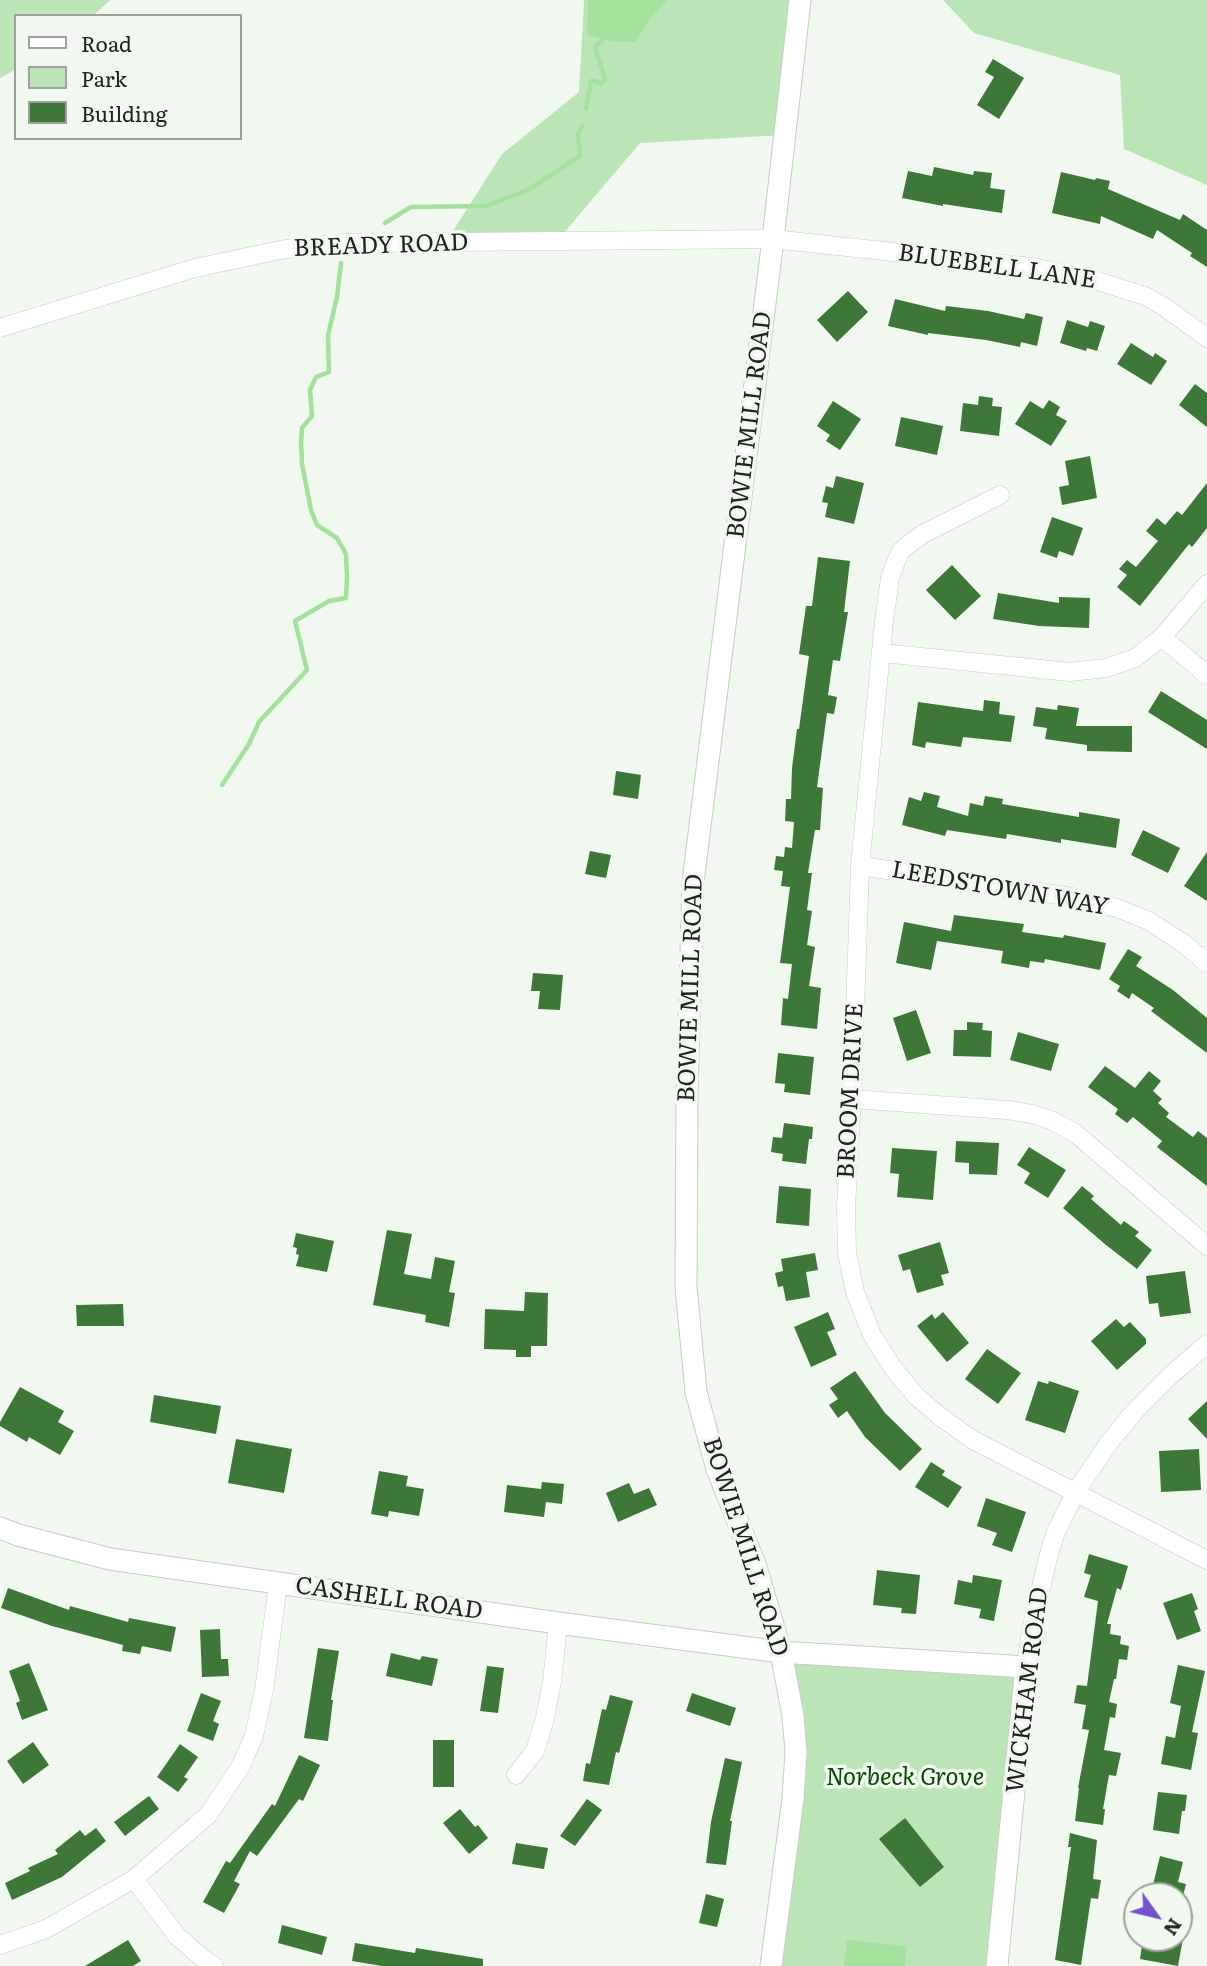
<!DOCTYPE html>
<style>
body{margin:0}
#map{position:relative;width:1207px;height:1966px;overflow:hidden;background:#f0f8ef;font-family:Literata,serif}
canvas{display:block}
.legend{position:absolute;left:14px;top:14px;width:228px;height:126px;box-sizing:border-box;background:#f0f8ef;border:2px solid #9da39c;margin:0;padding:9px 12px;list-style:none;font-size:21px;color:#202320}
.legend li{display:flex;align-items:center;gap:14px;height:35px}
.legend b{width:35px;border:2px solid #9da39c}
.north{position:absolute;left:1123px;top:1882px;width:70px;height:70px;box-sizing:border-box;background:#f0f8ef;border:2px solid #9da39c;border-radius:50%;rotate:124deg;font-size:19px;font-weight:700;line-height:28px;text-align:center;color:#202320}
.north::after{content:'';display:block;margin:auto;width:24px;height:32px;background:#7452cc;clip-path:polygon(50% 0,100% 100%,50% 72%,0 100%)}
</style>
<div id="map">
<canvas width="1207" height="1966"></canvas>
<ul class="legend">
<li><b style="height:9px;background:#fff"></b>Road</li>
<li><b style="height:19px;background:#bce5b7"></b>Park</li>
<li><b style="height:19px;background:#3e7838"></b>Building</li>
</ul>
<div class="north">N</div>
</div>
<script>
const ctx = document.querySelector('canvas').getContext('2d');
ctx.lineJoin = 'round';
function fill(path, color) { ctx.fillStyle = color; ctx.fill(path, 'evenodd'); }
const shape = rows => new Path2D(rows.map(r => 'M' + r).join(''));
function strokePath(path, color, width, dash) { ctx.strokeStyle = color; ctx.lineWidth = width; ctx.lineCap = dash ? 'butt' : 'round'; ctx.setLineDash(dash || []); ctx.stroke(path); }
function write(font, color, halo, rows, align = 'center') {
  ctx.font = font + ' Literata,serif'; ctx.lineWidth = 7; ctx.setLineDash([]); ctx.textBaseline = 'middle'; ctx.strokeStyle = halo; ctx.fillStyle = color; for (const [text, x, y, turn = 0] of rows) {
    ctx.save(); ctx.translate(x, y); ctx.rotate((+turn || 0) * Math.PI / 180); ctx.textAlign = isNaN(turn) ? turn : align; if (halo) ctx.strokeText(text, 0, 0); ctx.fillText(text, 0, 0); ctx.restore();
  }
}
fill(shape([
 [0,0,110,0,93,16,16,16,16,69,0,78],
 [584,0,800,0,784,135,640,143,557,241,446,242,502,154,579,92],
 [943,0,1207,0,1207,185,1124,149,1120,75,974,33],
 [781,1652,1026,1667,997,1966,771,1966,793,1799]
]), '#bce5b7');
fill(shape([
 [588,0,667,0,651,17,635,42,611,41,587,35],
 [847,1940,906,1946,905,1966,844,1966]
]), '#a3e19c');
strokePath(shape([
 [586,109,591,81,595,81,601,84,605,79,595,47,606,36],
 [385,223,411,207,486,206,528,190,580,156,578,134,582,126],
 [222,785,249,744,259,722,307,670,295,621,329,601,346,598,347,578,346,554,337,538,317,525,311,510,302,464,301,442,302,428,312,416,310,390,316,377,329,372,328,335,337,297,341,263]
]), '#a3e19c', 4.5);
fill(shape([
 [993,59,1024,78,999,119,977,105,994,77,985,72],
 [934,167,973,175,974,171,992,173,990,188,1005,190,1002,213,943,204,943,206,902,198,908,171,932,176],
 [1061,172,1095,180,1096,178,1110,181,1108,189,1180,220,1183,214,1207,230,1207,267,1190,256,1192,253,1157,230,1153,239,1101,216,1100,224,1052,213],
 [848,291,868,312,837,342,817,320],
 [895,299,945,311,946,306,988,311,1024,319,1026,313,1043,317,1037,346,1021,342,1020,347,986,340,928,333,928,335,888,326],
 [1067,320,1088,327,1090,321,1105,326,1097,351,1087,348,1086,351,1060,343],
 [1131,343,1153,357,1155,353,1167,361,1151,385,1117,364],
 [1195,384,1207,393,1207,427,1179,405],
 [979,396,993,398,992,406,1002,407,999,436,960,431,963,403,978,405],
 [1049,400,1060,407,1056,415,1067,421,1051,446,1015,424,1030,401,1043,409],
 [833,401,861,419,840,450,826,441,830,435,817,426],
 [901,417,943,426,937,455,895,446],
 [1090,456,1097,498,1062,505,1059,487,1069,485,1065,461],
 [836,476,864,483,854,524,825,517,828,503,822,502,826,486,833,488],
 [1207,483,1207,528,1192,547,1189,544,1140,606,1117,587,1127,575,1119,569,1127,560,1136,567,1158,541,1146,531,1157,518,1165,525,1177,511,1182,515],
 [1052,517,1083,528,1073,556,1059,551,1057,558,1040,552],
 [818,557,850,561,844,612,848,612,840,661,833,660,828,695,837,697,834,714,827,713,817,787,823,788,820,830,815,830,808,873,812,873,807,910,812,911,807,945,815,947,809,986,821,988,817,1029,781,1025,783,998,788,999,792,964,780,963,790,887,781,886,783,871,774,870,776,856,784,857,785,847,792,848,794,822,785,821,786,799,791,799,792,768,797,729,799,729,809,656,799,654,806,606,812,606],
 [952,565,981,596,955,620,926,590],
 [998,593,1059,603,1059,597,1090,598,1089,628,1039,626,993,619],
 [1161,691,1207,720,1207,749,1148,712],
 [984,700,1000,702,999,714,1015,716,1011,742,963,737,961,747,926,742,925,748,912,745,918,702,983,711],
 [1058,705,1079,708,1076,726,1132,726,1132,752,1087,751,1087,745,1045,739,1047,728,1033,726,1036,707,1057,710],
 [616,771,641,775,638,799,613,795],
 [924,792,940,796,937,807,968,816,970,803,983,806,985,796,1003,799,1002,804,1079,817,1079,812,1120,819,1116,848,1061,839,1061,843,1007,834,1006,839,947,830,945,836,902,825,909,797,921,801],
 [1143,830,1180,848,1168,873,1131,855],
 [590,851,611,855,606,878,585,874],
 [1207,852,1207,901,1184,886],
 [954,915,1024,924,1022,932,1063,938,1064,935,1106,943,1100,970,1045,959,1044,963,1030,961,1029,968,1001,963,1003,951,937,941,931,970,896,963,904,922,951,931],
 [1128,949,1142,957,1136,966,1173,990,1207,1018,1207,1053,1151,1011,1154,1008,1132,993,1129,999,1117,991,1120,986,1109,979],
 [533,973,563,975,560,1010,538,1009,540,991,531,991],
 [916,1010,931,1053,907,1061,893,1018],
 [967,1022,983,1023,982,1030,992,1031,991,1057,953,1056,954,1030,967,1030],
 [1018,1032,1059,1044,1051,1071,1010,1060],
 [778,1053,814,1057,810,1095,784,1092,785,1084,775,1083],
 [1105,1066,1135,1088,1149,1071,1161,1081,1153,1091,1162,1099,1158,1103,1169,1113,1166,1117,1193,1137,1198,1131,1207,1138,1207,1186,1157,1147,1162,1141,1133,1117,1127,1123,1115,1114,1118,1109,1088,1087],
 [784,1123,813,1127,812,1139,809,1139,806,1164,782,1161,783,1154,771,1152,773,1137,782,1138],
 [956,1141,999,1143,997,1175,969,1174,969,1163,955,1162],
 [1029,1147,1066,1170,1048,1198,1024,1183,1030,1173,1017,1165],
 [892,1148,937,1151,933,1200,897,1197,899,1174,890,1173],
 [779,1186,811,1189,809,1226,776,1223],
 [1082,1186,1094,1196,1091,1199,1121,1225,1124,1221,1139,1232,1135,1236,1152,1250,1137,1269,1106,1245,1063,1208],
 [387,1230,412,1234,404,1274,431,1279,435,1257,455,1261,449,1292,455,1293,449,1327,425,1322,426,1315,373,1305],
 [296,1233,334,1241,327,1272,296,1266,299,1255,296,1254,297,1248,293,1247],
 [940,1242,949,1273,941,1275,944,1285,917,1293,910,1269,903,1271,898,1255],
 [815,1253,818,1270,806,1272,810,1297,786,1301,783,1286,778,1287,775,1273,783,1271,781,1259],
 [1185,1271,1191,1313,1160,1317,1158,1303,1149,1304,1146,1276],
 [525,1292,548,1293,547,1346,531,1346,531,1357,516,1357,516,1350,484,1349,485,1309,524,1311],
 [123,1304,124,1326,77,1326,76,1305],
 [828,1312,835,1329,827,1332,837,1355,811,1367,794,1327],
 [943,1312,969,1343,947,1362,917,1326,932,1314,935,1319],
 [1116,1319,1124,1327,1130,1322,1146,1339,1146,1344,1117,1370,1091,1341],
 [987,1349,1021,1373,998,1404,965,1379],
 [855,1371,885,1413,922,1449,900,1471,865,1437,847,1411,838,1418,829,1405,838,1399,830,1388],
 [1038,1381,1048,1384,1049,1381,1079,1391,1065,1433,1025,1420],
 [20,1387,64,1411,58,1422,74,1431,60,1455,29,1437,27,1442,0,1426,0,1422],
 [154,1395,221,1406,216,1434,150,1422],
 [1207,1401,1207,1439,1188,1419],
 [236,1439,292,1449,284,1493,228,1483],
 [1199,1449,1201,1490,1161,1492,1159,1451],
 [931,1462,945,1471,942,1475,962,1487,948,1508,915,1487],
 [379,1471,408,1476,406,1486,424,1489,419,1516,389,1511,388,1517,371,1514],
 [542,1482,564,1484,562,1504,546,1502,544,1517,504,1512,507,1485,541,1489],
 [629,1483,634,1494,649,1488,657,1505,618,1522,606,1493],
 [986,1498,1026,1512,1012,1552,992,1545,997,1533,977,1526],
 [1089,1554,1128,1566,1121,1590,1117,1588,1107,1624,1111,1624,1110,1634,1121,1636,1120,1644,1129,1646,1127,1660,1119,1659,1116,1679,1114,1679,1109,1702,1117,1704,1115,1718,1110,1717,1104,1750,1121,1753,1116,1776,1109,1775,1103,1809,1105,1809,1103,1825,1075,1821,1079,1788,1078,1788,1089,1730,1082,1729,1086,1705,1074,1703,1077,1685,1087,1686,1098,1601,1084,1597,1091,1575,1084,1573],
 [877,1570,920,1575,916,1614,901,1613,902,1608,873,1605],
 [973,1575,1002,1580,994,1621,979,1618,981,1609,954,1604,958,1580,972,1583],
 [8,1588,69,1610,70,1606,128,1622,129,1618,176,1627,171,1652,142,1646,140,1654,122,1651,123,1645,52,1626,1,1608],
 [1192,1593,1198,1609,1194,1611,1201,1631,1177,1640,1163,1603],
 [220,1629,221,1659,228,1659,229,1676,202,1677,200,1630],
 [318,1648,339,1651,331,1700,333,1700,328,1741,304,1738],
 [391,1653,420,1660,422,1656,438,1659,432,1686,386,1676],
 [29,1663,48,1710,22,1720,16,1703,20,1701,9,1671],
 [1178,1665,1205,1671,1192,1732,1198,1733,1191,1770,1161,1764,1166,1736,1175,1738,1181,1706,1170,1703],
 [487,1666,504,1668,498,1713,480,1711],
 [201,1693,221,1701,213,1721,219,1724,213,1741,187,1731],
 [692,1693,736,1708,730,1726,686,1711],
 [610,1695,633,1701,619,1753,616,1752,609,1785,583,1781,586,1763,590,1764,602,1709,606,1710],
 [433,1740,454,1740,454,1787,433,1787],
 [33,1742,49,1765,23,1784,7,1761],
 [180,1744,198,1757,184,1777,188,1779,178,1792,157,1777],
 [299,1755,320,1765,303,1801,299,1799,257,1856,250,1851,234,1881,240,1884,224,1913,203,1902,226,1861,230,1863,272,1804,275,1806],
 [725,1758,742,1762,730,1821,732,1821,726,1865,706,1863,711,1822],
 [1158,1792,1187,1795,1185,1811,1182,1811,1179,1834,1153,1830],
 [149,1796,159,1809,125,1836,114,1822],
 [587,1799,602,1810,575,1846,560,1836],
 [460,1809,475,1827,478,1825,488,1838,469,1854,443,1823],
 [905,1818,944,1867,920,1887,879,1839],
 [96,1828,106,1841,62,1877,12,1900,5,1883,30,1871,28,1868,58,1854,55,1850,80,1830,85,1836],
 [1070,1833,1097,1840,1093,1879,1101,1880,1098,1899,1091,1898,1081,1965,1055,1960,1071,1847,1068,1847],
 [516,1843,548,1848,544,1869,512,1864],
 [1160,1856,1183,1862,1178,1882,1186,1884,1183,1896,1164,1896,1151,1893],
 [706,1894,724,1899,717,1927,699,1923],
 [282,1925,327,1937,322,1955,278,1943],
 [1143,1938,1183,1938,1178,1966,1140,1959],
 [128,1940,141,1961,133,1966,85,1966],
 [355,1943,415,1953,416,1948,483,1959,483,1966,382,1966,352,1961]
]), '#3e7838');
const minor = shape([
 [0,328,195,268,285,249,345,243,773,239,1032,267,1088,278,1145,296,1163,306,1207,338],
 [1000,495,923,534,909,544,902,550,897,559,890,578,884,621,860,866,852,1099,846,1207,847,1253,855,1292,872,1335,893,1368,916,1396,942,1418,973,1440,1207,1560],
 [1162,637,1207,675],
 [882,653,1070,672,1106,668,1135,658,1162,637,1207,584],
 [860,866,1067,896,1117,908,1149,921,1183,943,1207,963],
 [852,1099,1007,1110,1032,1114,1053,1121,1075,1133,1207,1246],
 [1026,1667,1031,1630,1049,1554,1056,1532,1075,1493,1108,1444,1134,1412,1172,1374,1207,1344],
 [516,1775,535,1751,544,1722,552,1682,558,1623],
 [134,1879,177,1936,206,1961,214,1966],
 [0,1945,46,1929,134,1879,208,1815,241,1766,254,1736,264,1690,278,1584]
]);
const tertiary = shape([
 [0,1528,18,1535,110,1559,558,1623,781,1652,1026,1667,997,1966],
 [771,1966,793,1799,796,1752,793,1716,781,1652,756,1567,717,1469,696,1392,686,1287,687,1094,693,882,773,239,800,0]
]);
strokePath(minor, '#c6cdc5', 19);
strokePath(tertiary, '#c6cdc5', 23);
strokePath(minor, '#fff', 18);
strokePath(tertiary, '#fff', 21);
write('24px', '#202320', '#f0f8ef', [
 ["BREADY ROAD",381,246,-2],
 ["BLUEBELL LANE",997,267,8],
 ["BOWIE MILL ROAD",750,425,-83],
 ["LEEDSTOWN WAY",1000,889,10],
 ["BOWIE MILL ROAD",691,988,-88],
 ["BROOM DRIVE",851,1091,-87],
 ["BOWIE MILL ROAD",745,1547,72],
 ["CASHELL ROAD",389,1599,8],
 ["WICKHAM ROAD",1028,1690,-83]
]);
write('italic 24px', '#084904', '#f0f8ef', [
 ["Norbeck Grove",905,1778]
]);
</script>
